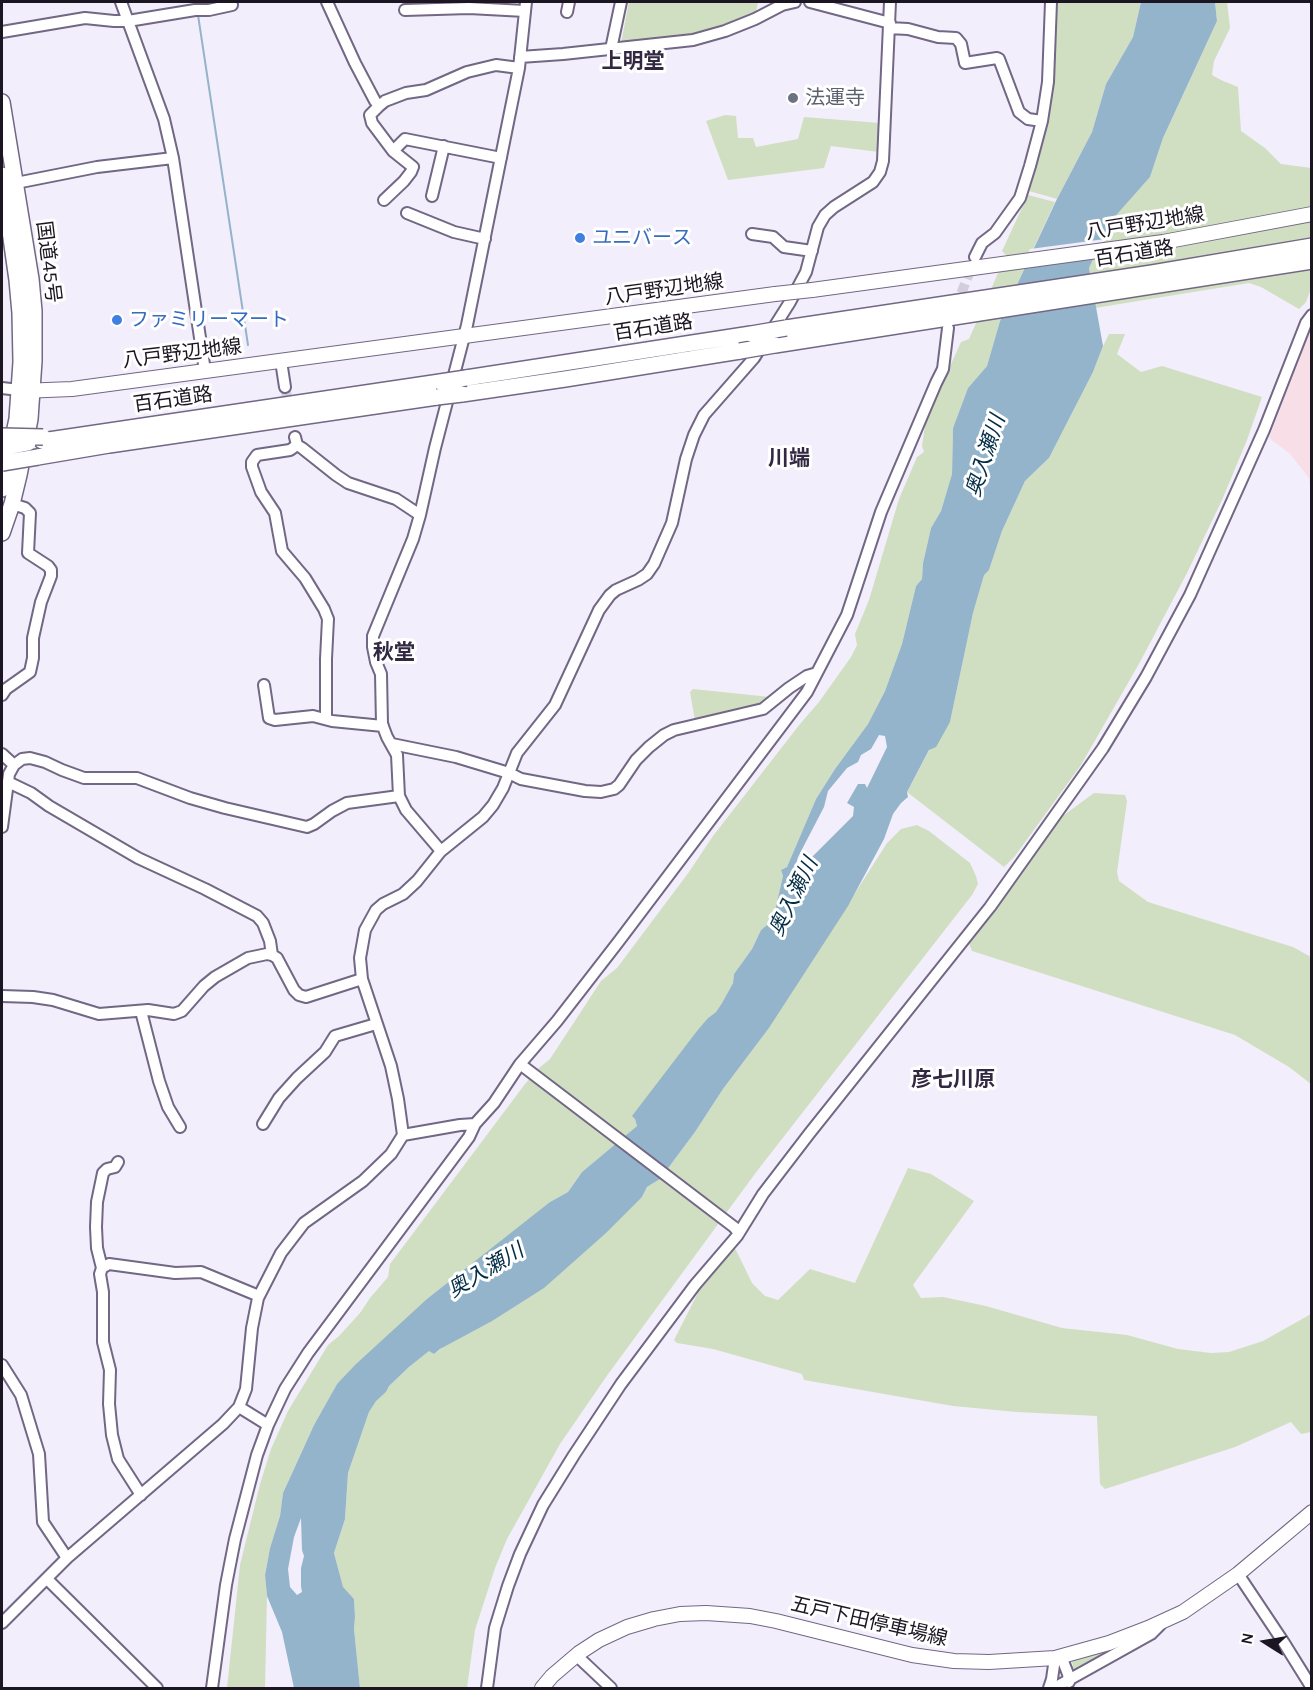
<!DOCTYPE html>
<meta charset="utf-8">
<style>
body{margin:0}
#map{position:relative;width:1313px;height:1690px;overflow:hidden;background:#f3eefb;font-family:Karla,sans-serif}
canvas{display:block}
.frame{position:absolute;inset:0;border:3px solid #1b1622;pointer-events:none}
.north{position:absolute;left:1235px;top:1612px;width:60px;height:60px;-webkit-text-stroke:4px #fff;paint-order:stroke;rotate:281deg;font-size:16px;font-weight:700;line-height:24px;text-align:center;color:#1b1622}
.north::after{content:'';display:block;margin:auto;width:21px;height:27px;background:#1b1622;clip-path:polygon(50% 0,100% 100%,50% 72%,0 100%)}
</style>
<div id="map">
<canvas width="1313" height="1690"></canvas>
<div class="frame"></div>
<div class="north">N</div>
</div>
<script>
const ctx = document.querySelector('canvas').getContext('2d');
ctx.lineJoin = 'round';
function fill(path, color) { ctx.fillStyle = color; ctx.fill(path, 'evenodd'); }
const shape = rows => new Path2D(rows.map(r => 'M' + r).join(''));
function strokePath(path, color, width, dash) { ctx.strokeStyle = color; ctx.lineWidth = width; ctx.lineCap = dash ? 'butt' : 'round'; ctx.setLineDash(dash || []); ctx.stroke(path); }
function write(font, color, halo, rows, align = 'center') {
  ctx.font = font + ' Karla,"Noto Sans JP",sans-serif'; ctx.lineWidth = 6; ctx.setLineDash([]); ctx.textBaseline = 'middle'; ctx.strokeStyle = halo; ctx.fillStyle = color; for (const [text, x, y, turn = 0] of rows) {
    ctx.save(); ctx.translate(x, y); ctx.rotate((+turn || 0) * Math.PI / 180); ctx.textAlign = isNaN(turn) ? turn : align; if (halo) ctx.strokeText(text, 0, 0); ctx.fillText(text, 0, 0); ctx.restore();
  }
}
fill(shape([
 [1311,327,1311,494,1309,478,1290,454,1269,438]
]), '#f8dfe7');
fill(shape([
 [629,2,758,2,756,12,726,26,693,35,621,43],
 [1055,2,1141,2,1133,37,1106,84,1092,132,1057,199,1029,191,1045,128,1052,84,1056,29],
 [1215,2,1227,2,1230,28,1214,61,1212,75,1221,80,1238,87,1241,131,1265,148,1281,164,1311,168,1312,286,1306,302,1299,309,1261,287,1249,283,1095,308,1089,268,1109,222,1150,177,1163,138,1217,21],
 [725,115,736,116,738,138,753,138,756,147,798,139,804,117,880,123,879,152,831,146,824,168,728,180,706,121],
 [1028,195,1055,202,1000,321,987,366,968,388,953,428,952,474,941,511,931,528,923,563,922,579,916,586,902,644,885,691,868,724,835,769,816,799,787,867,781,870,783,876,781,889,773,920,761,930,752,949,734,974,733,983,722,1003,716,1012,708,1018,635,1119,637,1126,582,1172,568,1192,550,1202,337,1384,314,1425,283,1493,280,1516,270,1548,265,1575,267,1596,265,1688,227,1688,240,1565,260,1484,271,1449,288,1411,328,1345,339,1336,360,1313,370,1298,388,1277,390,1264,525,1084,539,1068,550,1059,601,981,617,968,689,872,713,836,800,724,819,702,851,657,857,645,855,634,869,600,899,499,917,457,924,452,922,446,926,419,961,342,969,339,1006,255,1002,251],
 [1109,334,1125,334,1117,354,1141,372,1162,366,1262,397,1247,440,1222,500,1187,573,1140,662,1081,765,1015,856,1004,867,907,792,930,749,950,722,973,613,984,574,989,570,1002,531,1025,481,1049,458,1093,372,1103,346],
 [693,689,770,697,753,710,695,721,690,692],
 [1094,793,1125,795,1127,801,1117,872,1119,881,1148,902,1293,947,1311,957,1311,1084,1289,1067,1235,1035,972,951,968,941,1060,818],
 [917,825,929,831,970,863,976,876,978,884,972,895,757,1171,606,1377,560,1444,507,1539,495,1568,475,1630,467,1688,360,1688,354,1629,355,1617,354,1599,343,1588,334,1553,345,1519,348,1473,369,1412,376,1400,386,1392,389,1386,409,1367,430,1350,434,1354,642,1197,647,1187,660,1179,695,1132,723,1089,769,1028,887,843,901,829],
 [908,1168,931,1174,974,1201,913,1285,921,1298,943,1297,986,1306,1062,1328,1127,1335,1178,1349,1211,1353,1229,1352,1263,1341,1311,1314,1311,1432,1301,1434,1291,1422,1235,1447,1105,1489,1100,1484,1097,1416,1017,1412,953,1406,804,1380,802,1374,713,1349,677,1343,674,1340,703,1283,732,1247,736,1250,752,1283,765,1296,778,1300,810,1269,855,1283],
 [1115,1647,1116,1651,1078,1672,1074,1670,1072,1662,1074,1658]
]), '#d0dfc1');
fill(shape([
 [1141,2,1215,2,1217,21,1163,138,1150,177,1110,222,1089,268,1103,346,1093,372,1049,458,1025,481,1002,531,989,570,984,575,973,613,950,722,936,747,929,750,907,792,908,797,901,803,893,814,884,839,848,906,769,1028,723,1089,695,1132,660,1179,647,1187,642,1197,606,1233,544,1288,492,1321,440,1349,434,1354,429,1351,409,1367,389,1386,386,1392,376,1401,369,1412,348,1473,345,1519,334,1553,343,1587,354,1599,355,1617,354,1629,360,1688,294,1688,282,1632,267,1596,265,1575,270,1548,280,1516,283,1493,314,1425,337,1384,355,1365,427,1299,550,1202,568,1192,582,1172,637,1126,635,1119,632,1116,697,1031,708,1018,716,1012,722,1003,733,983,734,974,752,949,761,930,773,920,783,876,781,870,787,867,816,799,835,769,868,724,885,691,902,644,916,586,922,579,923,563,931,528,941,511,952,474,953,428,968,388,987,366,1000,321,1056,201,1092,132,1106,84,1133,37],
 [879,735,885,736,887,747,867,788,865,784,858,784,847,803,854,807,853,816,810,859,800,878,795,879,797,870,796,864,798,857,824,807,828,791,847,768,858,762,861,755,871,749],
 [301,1518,302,1550,304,1556,301,1568,301,1586,302,1592,297,1595,290,1587,288,1569,294,1537]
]), '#94b4cb');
fill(shape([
 [1105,239,1097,257,1021,268,1030,249]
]), '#f3eefb');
strokePath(shape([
 [198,15,248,345]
]), '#94b4cb', 2);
strokePath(shape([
 [956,307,973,263],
 [285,387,295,437]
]), '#d3ceda', 10, [10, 5]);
const minor = shape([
 [121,2,164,119,173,158,205,371],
 [327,2,355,63,375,101,379,106,385,101,406,93,426,90,467,72,496,65,519,68],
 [810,2,890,23],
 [405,10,469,8,525,11],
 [567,12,569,2],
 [889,28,908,29,938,37,956,38,961,44,965,63,997,58,999,59,1019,112,1028,119,1042,121],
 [2,32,85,18,114,21,128,21,195,10,209,10,232,5,231,2],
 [611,49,621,2],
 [520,57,563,54,693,40,725,31,755,19,782,5,795,2],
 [379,106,370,115,372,123,393,151,413,167,411,172,404,181,384,200],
 [393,151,405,139,501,158],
 [16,183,97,167,173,158],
 [432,196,444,146],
 [407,213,454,232,485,239],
 [752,234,773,237,784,247,812,251],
 [975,257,982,243,995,233,1020,198,1030,166,1042,121,1048,82,1051,2],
 [771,332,790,302,806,272,818,227,825,215,834,207,873,182,880,172,883,161,890,2],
 [281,361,285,387],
 [2,388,19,390],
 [295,437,297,445,302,448,336,475,348,483,396,499,420,515],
 [297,445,290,450,257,455,252,462,252,467,261,492,275,513,282,551,305,578,324,609,328,619,326,659,326,719],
 [264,685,269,718,275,720,313,716,332,721,383,726],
 [2,695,6,689,30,672,33,658,33,638,41,602,51,576,51,570,48,566,28,553,30,513,25,508,12,504],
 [392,744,456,757,509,773,521,779,585,791,601,792,614,789,619,785,636,760,649,747,664,735,674,730,763,709,789,688,807,676,817,673],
 [2,754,14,765],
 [8,782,31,793,49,806,138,858,205,889,257,916,263,923,270,941,272,955],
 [2,827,9,774,14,765,22,759,30,758,45,762,62,770,84,778,137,778,190,798,225,808,307,827,314,824,332,811,347,803,399,796],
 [441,851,406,810,399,796,397,755,387,737,382,724,381,674,376,662,373,647,373,636,413,539,420,515,435,448,467,325,519,68,526,2],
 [2,996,33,997,53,1000,99,1014,148,1010,174,1014,182,1011,204,986,215,977,248,958,267,954,272,955,277,958,294,990,299,995,306,997,362,979],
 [141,1011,159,1081,168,1107,180,1127],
 [520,1064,734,1227,739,1233],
 [263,1124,279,1098,297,1078,325,1052,335,1036,376,1024],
 [403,1135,460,1125,475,1124],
 [102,1268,97,1248,96,1227,97,1202,103,1173,107,1169,115,1167,118,1162],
 [2,1365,21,1395,39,1454,43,1522,67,1558],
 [239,1407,268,1425],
 [141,1495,118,1459,112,1435,109,1404,110,1370,103,1342,103,1292,100,1274,102,1268,109,1264,175,1273,201,1272,259,1296],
 [1238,1574,1284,1643,1312,1688],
 [47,1579,157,1688],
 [2,1623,67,1558,223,1424,239,1407,246,1389,252,1328,258,1298,281,1253,304,1223,363,1181,391,1154,403,1135,398,1099,391,1066,362,979,360,958,365,930,376,910,383,904,403,894,417,881,441,851,483,817,493,805,503,788,517,753,555,705,599,610,610,595,616,590,638,580,647,574,654,564,672,523,686,459,694,435,704,415,754,358,762,345],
 [576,1655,611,1688],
 [1061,1656,1068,1674,1069,1682],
 [212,1688,226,1585,235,1539,257,1455,268,1425,285,1389,308,1353,469,1137,475,1124,494,1103,520,1064,557,1021,619,941,807,692,847,615,881,512,936,383,943,369,948,328],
 [487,1688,495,1628,508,1586,520,1554,543,1505,574,1455,621,1384,695,1285,737,1236,763,1194,809,1134,990,907,1103,748,1146,677,1190,595,1264,430,1306,323,1312,315],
 [1049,1688,1052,1679,1055,1658],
 [1054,1688,1151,1634,1160,1625]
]);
const major = shape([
 [812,290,1163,242,1312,214],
 [22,391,72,389,775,294],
 [542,1688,552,1676,579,1653,599,1640,627,1627,654,1619,680,1614,706,1613,750,1616,776,1621,912,1655,954,1661,989,1662,1055,1658,1109,1643,1148,1628,1183,1612,1238,1574,1312,1512]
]);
const highway = shape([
 [2,102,31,279,34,311,34,361,30,419,19,475,12,504,2,533],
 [2,175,17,280,20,313,21,362,17,419,2,489],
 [786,328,1152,273,1312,246],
 [775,345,1312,261],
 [466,378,751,334],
 [462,394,565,379,740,351],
 [42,441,440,382],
 [38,457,109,445,437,397]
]);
strokePath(minor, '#726784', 14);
strokePath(major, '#726784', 16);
strokePath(highway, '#726784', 18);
strokePath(minor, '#fff', 10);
strokePath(major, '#fff', 14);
strokePath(highway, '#fff', 15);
const majorBridge = shape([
 [775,294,812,290]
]);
const highwayBridge = shape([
 [751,334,786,328],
 [740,351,775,345],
 [440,382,466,378],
 [437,397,462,394],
 [2,436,43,437],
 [2,448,28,443],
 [2,463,38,457]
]);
strokePath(majorBridge, '#726784', 16, []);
strokePath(highwayBridge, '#726784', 18, []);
strokePath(majorBridge, '#fff', 14);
strokePath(highwayBridge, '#fff', 15);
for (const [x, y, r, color] of [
 [793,98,6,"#6b7280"],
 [580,238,6,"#3f7fe0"],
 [117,320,6,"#3f7fe0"]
]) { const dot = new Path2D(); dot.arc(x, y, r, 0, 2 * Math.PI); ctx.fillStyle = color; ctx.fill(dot); strokePath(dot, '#fff', 2); }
write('20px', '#5b616d', '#fff', [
 ["法運寺",805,98]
], 'left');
write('20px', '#1b1622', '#fff', [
 ["八戸野辺地線",1145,224,-9],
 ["百石道路",1134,254,-9],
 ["国道45号",48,262,83],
 ["八戸野辺地線",664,290,-8],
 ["百石道路",653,328,-9],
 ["八戸野辺地線",182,354,-7],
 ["百石道路",173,400,-8],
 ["五戸下田停車場線",869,1622,13]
]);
write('20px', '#366cbe', '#fff', [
 ["ユニバース",592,238],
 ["ファミリーマート",129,320]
], 'left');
write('bold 21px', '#332842', '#fff', [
 ["上明堂",633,62],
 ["川端",789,459],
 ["秋堂",394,653],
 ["彦七川原",953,1080]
]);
write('italic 21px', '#022d45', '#fff', [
 ["奥入瀬川",986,456,-72],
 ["奥入瀬川",794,897,-64],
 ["奥入瀬川",486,1271,-31]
]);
</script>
